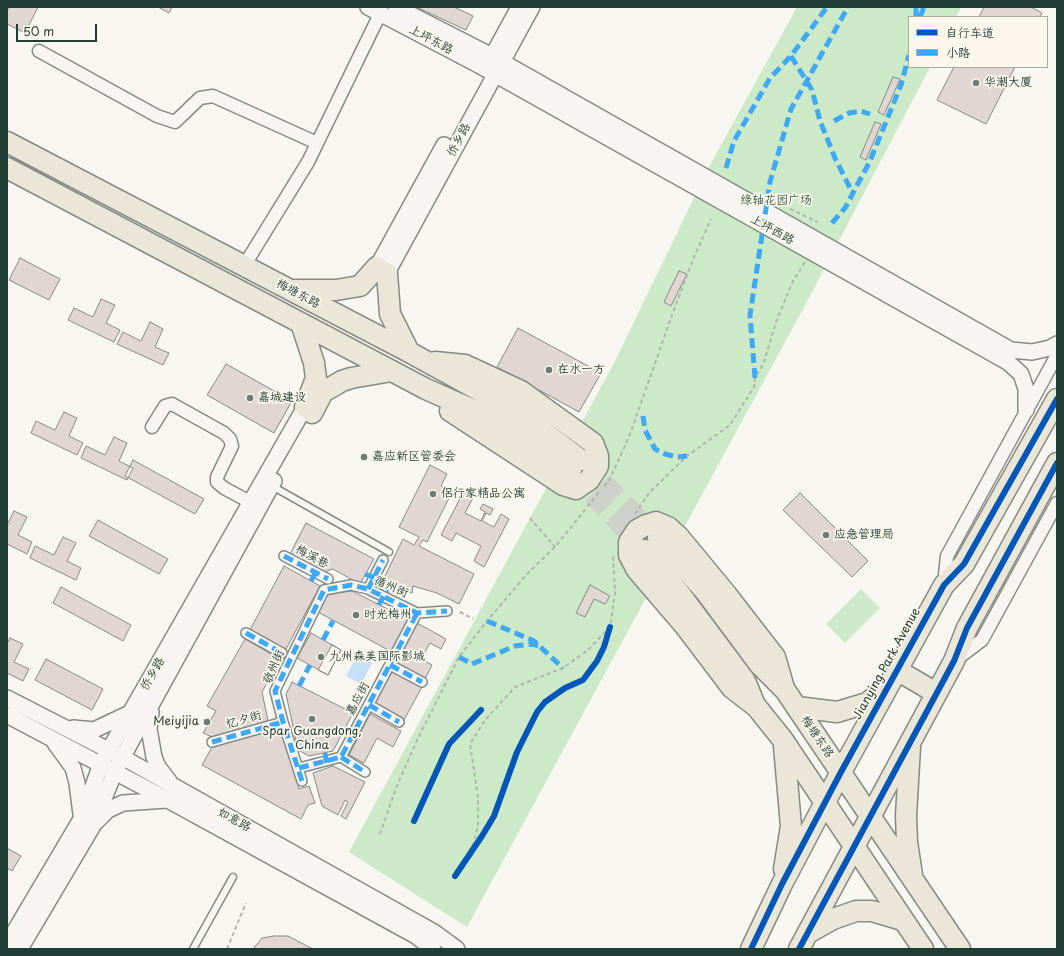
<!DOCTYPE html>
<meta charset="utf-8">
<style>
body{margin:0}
#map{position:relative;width:1064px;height:956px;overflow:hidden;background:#f8f6f0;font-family:"Playpen Sans","LXGW WenKai TC",sans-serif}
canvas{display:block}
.frame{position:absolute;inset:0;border:8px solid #1f3d34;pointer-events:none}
.legend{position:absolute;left:908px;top:16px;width:140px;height:52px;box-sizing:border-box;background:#fbf7ec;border:1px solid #a3ada2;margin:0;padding:5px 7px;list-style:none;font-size:12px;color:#1f3d34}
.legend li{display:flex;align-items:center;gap:8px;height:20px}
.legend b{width:20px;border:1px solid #a3ada2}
.scale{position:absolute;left:16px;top:24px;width:81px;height:18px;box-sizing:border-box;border:2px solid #1f3d34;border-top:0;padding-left:5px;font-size:12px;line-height:14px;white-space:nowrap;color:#1f3d34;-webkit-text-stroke:3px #fbf7ec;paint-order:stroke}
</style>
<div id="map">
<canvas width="1064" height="956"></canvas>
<div class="frame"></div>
<ul class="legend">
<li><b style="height:5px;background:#0057b8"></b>自行车道</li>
<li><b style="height:5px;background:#3fa9f5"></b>小路</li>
</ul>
<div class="scale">50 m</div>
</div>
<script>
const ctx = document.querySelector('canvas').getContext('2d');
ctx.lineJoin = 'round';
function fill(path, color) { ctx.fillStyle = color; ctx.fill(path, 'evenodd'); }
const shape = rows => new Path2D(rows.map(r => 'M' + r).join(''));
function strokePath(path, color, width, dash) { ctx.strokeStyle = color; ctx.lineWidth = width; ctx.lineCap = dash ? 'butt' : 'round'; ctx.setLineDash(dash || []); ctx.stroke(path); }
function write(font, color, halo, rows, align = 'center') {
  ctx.font = font + ' "Playpen Sans","LXGW WenKai TC",sans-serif'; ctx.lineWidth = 3.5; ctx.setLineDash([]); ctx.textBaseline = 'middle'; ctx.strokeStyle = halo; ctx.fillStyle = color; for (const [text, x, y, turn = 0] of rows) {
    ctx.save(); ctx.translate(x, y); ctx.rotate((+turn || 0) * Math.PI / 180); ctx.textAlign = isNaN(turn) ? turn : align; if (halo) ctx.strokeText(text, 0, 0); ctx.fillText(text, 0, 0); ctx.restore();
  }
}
fill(shape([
 [797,7,961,7,956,17,909,17,909,67,930,67,809,298,467,927,349,852,614,363,709,167],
 [861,589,880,608,845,643,826,624]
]), '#cceac7');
fill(shape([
 [357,656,372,663,361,684,346,676]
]), '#c4dff6');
const building = shape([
 [9,7,38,7,25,33,7,24,7,11,9,7],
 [158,7,172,7,169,13,158,7],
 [416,7,454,7,473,16,466,30,416,7],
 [984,7,1031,7,1042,13,1040,17,979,17,984,7],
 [954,67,1015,67,986,124,937,100,954,67],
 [893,77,900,79,884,115,878,112,893,77],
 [875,122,881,124,866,160,860,157,875,122],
 [20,258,60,279,49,300,9,280,20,258],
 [679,271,687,274,671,306,664,302,679,271],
 [101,299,115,305,106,323,120,330,114,342,68,320,74,308,93,317,101,299],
 [150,322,163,329,155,347,169,353,163,365,117,344,123,332,141,341,150,322],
 [518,328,601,373,579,412,497,367,518,328],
 [226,364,292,401,274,433,207,395,226,364],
 [64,412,77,418,69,436,83,443,77,455,31,433,36,421,55,430,64,412],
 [114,437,127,443,119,461,133,468,127,480,81,458,86,446,105,455,114,437],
 [133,460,204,499,195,514,125,476,133,460],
 [430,465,447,474,441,486,452,492,427,542,423,540,419,546,474,574,459,604,437,593,413,586,412,593,395,591,381,584,403,539,414,545,419,537,399,527,430,465],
 [463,493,473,498,465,513,481,521,485,512,480,509,483,504,493,509,490,515,486,513,482,521,494,527,501,514,509,519,484,567,474,561,481,546,456,533,452,541,441,535,463,493],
 [800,493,868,561,852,577,783,510,800,493],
 [14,511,27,517,18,535,32,542,27,554,7,544,7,525,14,511],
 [98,520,168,559,159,574,89,536,98,520],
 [306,523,374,559,360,584,333,569,324,572,290,554,306,523],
 [63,537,76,543,67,561,81,568,76,580,30,558,35,546,54,555,63,537],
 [284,566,320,586,286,649,250,630,284,566],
 [590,585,610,596,605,604,594,599,585,617,576,613,590,585],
 [61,587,131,625,123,641,53,603,61,587],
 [352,591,409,620,392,652,318,612,328,594,352,591],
 [417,623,446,639,441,649,430,643,421,659,432,665,425,679,395,663,417,623],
 [311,633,341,650,328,675,297,658,311,633],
 [10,638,23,644,14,662,29,669,23,681,7,673,7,644,10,638],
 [245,639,280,659,262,692,268,721,212,737,203,733,216,711,207,706,245,639],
 [332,645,341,650,328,675,318,670,332,645],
 [46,659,103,689,92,710,35,680,46,659],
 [392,668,423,685,404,720,373,702,392,668],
 [292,682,353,713,333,751,309,756,298,750,286,694,292,682],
 [370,714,401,731,393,747,377,738,364,763,349,755,370,714],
 [280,727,299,789,309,786,315,803,308,805,301,819,202,765,212,747,280,727],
 [333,766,365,782,346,819,341,816,348,802,345,800,338,815,322,806,313,773,333,766],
 [7,848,21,856,12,871,7,868,7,848],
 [274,936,288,936,313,949,253,949,262,938,274,936]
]);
fill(building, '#e1d6d1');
strokePath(building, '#868b86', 1);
strokePath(shape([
 [582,461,657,537],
 [572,472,644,550]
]), '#cdd1ca', 20, [20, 10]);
const service = shape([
 [272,486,389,552],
 [193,949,233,877]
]);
const pedestrian = shape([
 [284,556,328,579],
 [368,589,383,560],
 [246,633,282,653],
 [390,665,422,682],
 [369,705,399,722],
 [212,742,283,722],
 [341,757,365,772],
 [299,768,341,757,417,613],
 [302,781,283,722,275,691,324,590,351,585,368,589,417,613,447,611]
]);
const minor = shape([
 [39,51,157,116,175,122,200,98,213,96,317,143],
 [244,266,308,162,379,16],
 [152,427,165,406,172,404,224,433,230,439,232,446,217,477,217,482,224,488,250,502],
 [944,584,947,556,1057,355],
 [957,659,982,640,1057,503]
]);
const tertiary = shape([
 [368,7,473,62,1009,363,1021,374,1026,389,1026,410],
 [396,7,492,56,1011,350,1032,352,1050,348,1057,344],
 [488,64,519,7],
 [377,267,444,145],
 [387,273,532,7],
 [7,698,122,757,434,932,457,949],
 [151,712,149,729,154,757,158,767,169,781],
 [7,715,168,800,416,936,433,949],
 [73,728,94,730,130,713],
 [55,743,73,768,77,783,81,814],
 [96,822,108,810,123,803,167,800],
 [7,944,81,819,101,764,305,407],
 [20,949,94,824,115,771,274,481]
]);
const primary = shape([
 [7,142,409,352,513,409,581,460],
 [7,168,426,389,500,422,571,470],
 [387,273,390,314,409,352],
 [292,290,336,290,360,286,377,267],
 [301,323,314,363,316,378,305,407],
 [435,362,465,365,521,391,593,443,598,456,598,466,589,480,576,489,563,485,450,411],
 [312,413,323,392,342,381,351,378,392,371],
 [658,538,705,591,760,665,785,690,960,949],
 [645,550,680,594,745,681,755,705,783,740,923,949],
 [897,670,936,693],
 [754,705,732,688,685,626,637,570,629,555,629,542,637,530,646,525,656,522,668,527,679,537,727,595,775,657,784,688],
 [797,707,837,712,867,703,884,690],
 [784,746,791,826,784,869],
 [910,747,906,816,907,842,912,875],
 [808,933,833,919,856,911,872,911,902,920],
 [751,949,782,884,841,772,944,585,964,564,1057,399],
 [799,949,954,661,967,628,1057,463]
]);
strokePath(service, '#868b86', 9);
strokePath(pedestrian, '#868b86', 12);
strokePath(minor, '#868b86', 15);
strokePath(tertiary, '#868b86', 18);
strokePath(primary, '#868b86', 23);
strokePath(shape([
 [790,209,818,222],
 [604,486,609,481,629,437,672,315,694,257,711,219],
 [635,514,649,493,687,456,730,425,754,387,755,378,764,362,776,322,792,283,805,262],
 [530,518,555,547],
 [460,612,473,619],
 [380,834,396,788,418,738,459,657,487,621,527,574,555,547,600,491],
 [455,876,473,845,478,826,478,797,470,744,485,720,515,687,563,668,588,650,610,627,615,593,613,556],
 [227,949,246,903]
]), '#b2b5b1', 2, [4, 3]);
strokePath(service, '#f6f5f1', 6);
strokePath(pedestrian, '#f6f5f1', 9);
strokePath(minor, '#f6f5f1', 12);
strokePath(tertiary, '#f6f5f1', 15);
strokePath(primary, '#eae6d8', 20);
strokePath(shape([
 [916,17,916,7],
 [920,17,924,7],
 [791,56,812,90,820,121,835,158,853,194],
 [834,121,849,113,861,111,870,114],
 [726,168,734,141,770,78,791,56,827,7],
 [832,223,845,208,870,161,901,85,909,55],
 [755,378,750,315,770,182,791,109,848,7],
 [643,416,645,430,655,449,665,454,677,457,687,456],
 [284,556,328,579],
 [365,574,382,581],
 [311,581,318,568],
 [368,589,383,560],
 [379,605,388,587],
 [487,621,534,641,563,668],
 [246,633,282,653],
 [323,640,333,621],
 [459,657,472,664,515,646,532,644,538,646],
 [390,665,422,682],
 [299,686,310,665],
 [369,705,399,722],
 [212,742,283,722],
 [325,753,327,767],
 [341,757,365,772],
 [299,768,341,757,417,613],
 [302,781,283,722,275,691,324,590,351,585,368,589,417,613,447,611]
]), '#3fa9f5', 5, [10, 5]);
strokePath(shape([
 [414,821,449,744,481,710],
 [455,876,482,836,494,816,517,752,537,712,545,702,565,688,583,680,597,661,604,647,610,627],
 [751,949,782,884,841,772,944,585,964,564,1057,399],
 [799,949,954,661,967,628,1057,463]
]), '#0057b8', 6);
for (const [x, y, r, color] of [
 [976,83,4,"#6b7e76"],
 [549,370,4,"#6b7e76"],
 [250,398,4,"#6b7e76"],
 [364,457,4,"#6b7e76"],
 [433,494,4,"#6b7e76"],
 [826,535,4,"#6b7e76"],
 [356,615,4,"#6b7e76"],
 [321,657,4,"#6b7e76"],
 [312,719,4,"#6b7e76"],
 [207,722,4,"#6b7e76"]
]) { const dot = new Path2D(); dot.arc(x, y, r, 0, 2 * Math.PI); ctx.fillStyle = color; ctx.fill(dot); strokePath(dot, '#fbf7ec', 1.5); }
write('12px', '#1f3d34', '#fbf7ec', [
 ["上坪东路",431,40,28],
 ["侨乡路",459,140,-62],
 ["上坪西路",772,230,29],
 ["梅塘东路",298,294,28],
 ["梅溪巷",312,557,28],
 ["循州街",391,587,24],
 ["Jianying Park Avenue",887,664,-61],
 ["敬州街",274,667,-67],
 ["侨乡路",153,674,-60],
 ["嘉应街",358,699,-62],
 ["忆夕街",244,720,-16],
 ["梅塘东路",817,737,56],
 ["如意路",234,820,29]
]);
write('12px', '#1f3d34', '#fbf7ec', [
 ["华潮大厦",984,83],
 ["在水一方",557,370],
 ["嘉城建设",258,398],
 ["嘉应新区管委会",372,457],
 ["侣行家精品公寓",441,494],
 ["应急管理局",834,535],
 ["时光梅州",364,615],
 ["九州森美国际影城",329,657],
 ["Meiyijia",199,722,"right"],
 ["Spar Guangdong,",312,732,"center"],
 ["China",312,746,"center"]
], 'left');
write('12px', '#3a5e4b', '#fbf7ec', [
 ["绿轴花园广场",776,201]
]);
</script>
